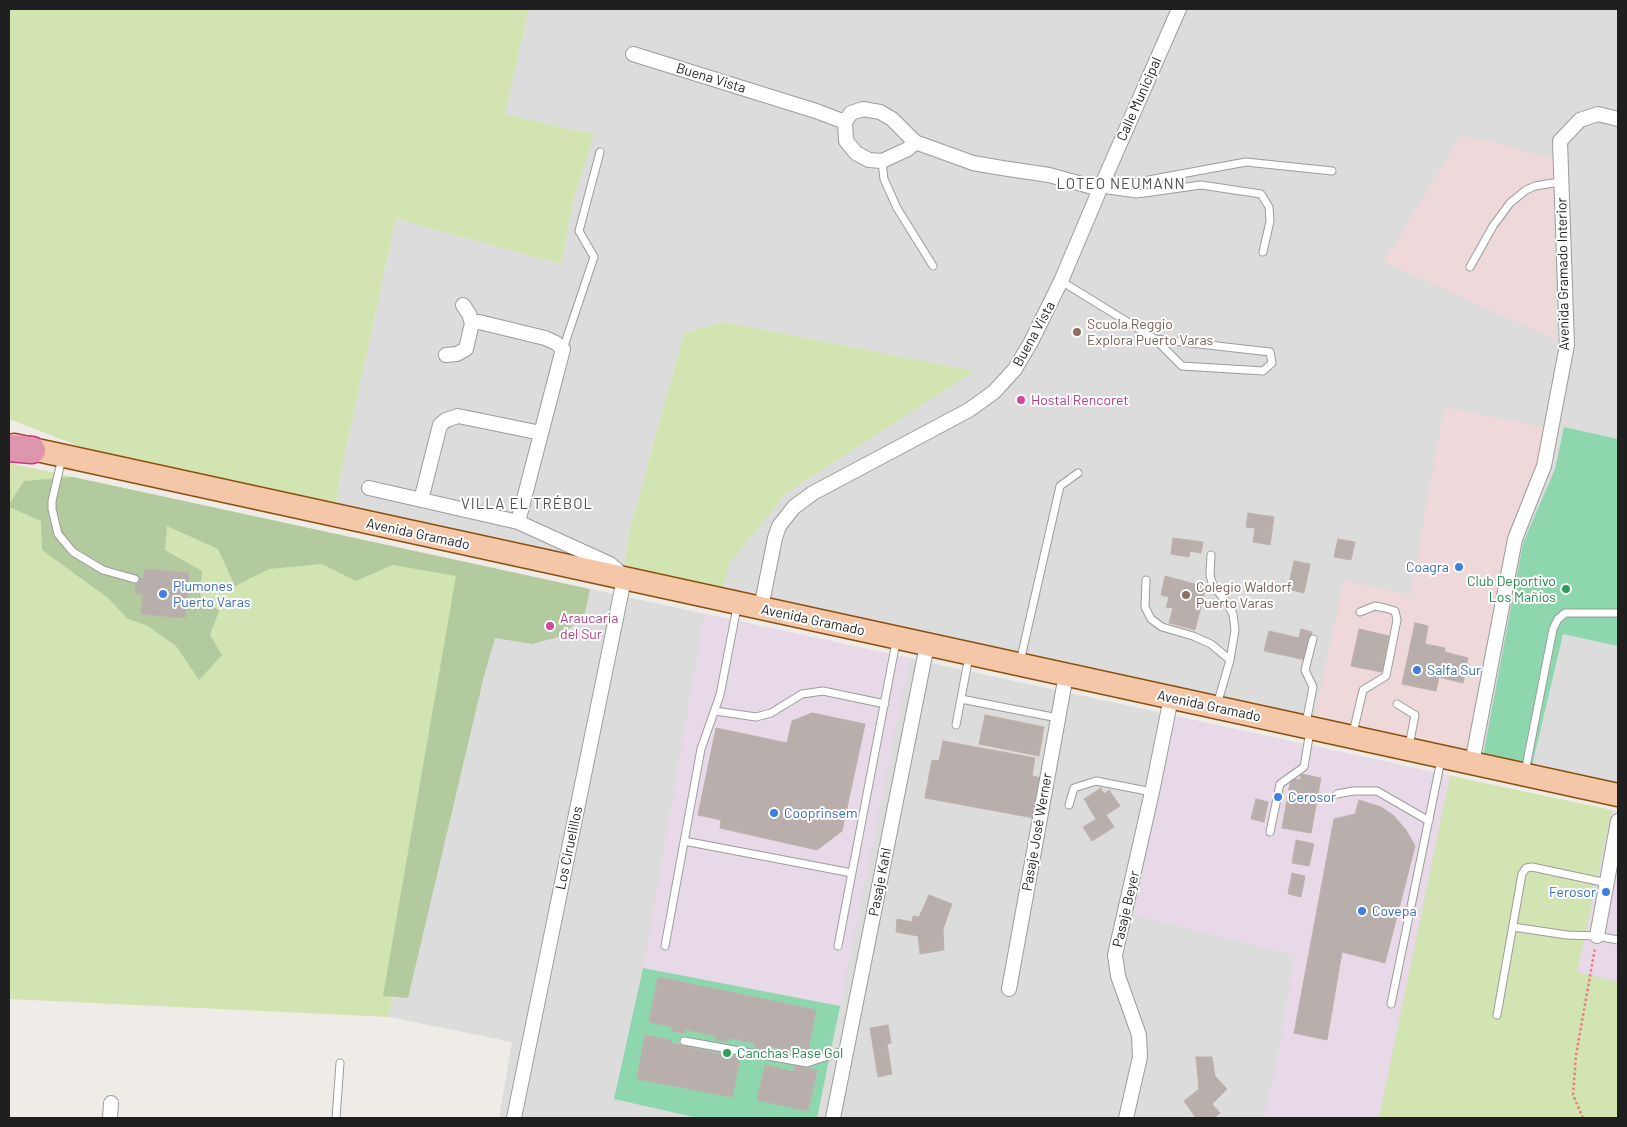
<!DOCTYPE html>
<meta charset="utf-8">
<style>
body{margin:0}
#map{position:relative;width:1627px;height:1127px;overflow:hidden;background:#efebe7;font-family:Barlow,sans-serif}
canvas{display:block}
.frame{position:absolute;inset:0;border:10px solid #1f1f1f;pointer-events:none}
</style>
<div id="map">
<canvas width="1627" height="1127"></canvas>
<div class="frame"></div>
</div>
<script>
const ctx = document.querySelector('canvas').getContext('2d');
ctx.lineJoin = 'round';
function fill(path, color) { ctx.fillStyle = color; ctx.fill(path, 'evenodd'); }
const shape = rows => new Path2D(rows.map(r => 'M' + r).join(''));
function strokePath(path, color, width, dash) { ctx.strokeStyle = color; ctx.lineWidth = width; ctx.lineCap = dash ? 'butt' : 'round'; ctx.setLineDash(dash || []); ctx.stroke(path); }
function write(font, color, halo, rows, align = 'center') {
  ctx.font = font + ' Barlow,sans-serif'; ctx.lineWidth = 4; ctx.setLineDash([]); ctx.textBaseline = 'middle'; ctx.strokeStyle = halo; ctx.fillStyle = color; for (const [text, x, y, turn = 0] of rows) {
    ctx.save(); ctx.translate(x, y); ctx.rotate((+turn || 0) * Math.PI / 180); ctx.textAlign = isNaN(turn) ? turn : align; if (halo) ctx.strokeText(text, 0, 0); ctx.fillText(text, 0, 0); ctx.restore();
  }
}
fill(shape([
 [529,9,1618,9,1618,783,722,592,728,564,785,494,973,371,724,322,684,333,629,532,624,570,336,505,341,471,396,219,561,264,574,198,594,134,505,114],
 [466,562,1618,812,1618,1118,499,1118,512,1042,389,1017]
]), '#dddcdc');
fill(shape([
 [1460,136,1490,141,1553,159,1556,340,1384,262],
 [1444,407,1543,427,1539,461,1469,754,1313,721,1344,580,1410,595]
]), '#eed8da');
fill(shape([
 [704,614,910,658,840,1006,643,968],
 [1169,715,1450,776,1379,1118,1263,1118,1279,1048,1294,955,1125,913],
 [1612,810,1618,812,1618,982,1577,973]
]), '#e7d9e7');
fill(shape([
 [9,9,529,9,505,114,594,134,574,198,561,264,396,219,341,471,336,505,110,458,9,419],
 [724,322,974,371,785,494,729,564,722,592,624,570,629,532,684,333],
 [9,463,466,562,389,1017,9,999],
 [1450,776,1612,810,1577,972,1618,982,1618,1118,1379,1118]
]), '#d2e4b2');
fill(shape([
 [73,477,590,589,585,613,562,636,532,644,495,638,484,676,408,998,383,996,456,576,393,565,356,581,322,564,269,569,235,586,218,549,167,526,165,550,202,571,200,595,219,611,210,635,222,655,199,680,176,646,148,626,128,619,108,598,42,550,41,521,9,507,9,504,24,481]
]), '#b3ca9f');
fill(shape([
 [1564,427,1618,439,1618,646,1563,634,1532,766,1483,756,1523,543,1555,469],
 [643,968,840,1006,817,1118,698,1118,614,1099]
]), '#8dd6ae');
const building = shape([
 [1248,513,1274,517,1270,545,1253,542,1255,528,1246,527,1248,513],
 [1173,538,1203,542,1201,553,1190,551,1189,557,1171,554,1173,538],
 [1338,539,1355,542,1351,560,1334,557,1338,539],
 [1294,561,1310,564,1304,593,1288,589,1294,561],
 [145,569,189,573,185,618,141,614,143,594,135,593,137,578,144,578,145,569],
 [1165,576,1206,587,1195,630,1169,623,1173,608,1166,607,1169,597,1161,595,1165,576],
 [1415,623,1428,626,1425,644,1445,648,1436,691,1402,684,1415,623],
 [1301,629,1312,632,1306,660,1264,651,1269,631,1299,638,1301,629],
 [1359,629,1389,636,1382,672,1351,666,1359,629],
 [1445,652,1468,658,1463,683,1439,677,1445,652],
 [812,713,865,724,842,831,817,850,720,828,721,820,698,815,716,728,787,743,792,721,812,713],
 [985,715,1044,727,1039,756,979,744,985,715],
 [943,741,1035,758,1032,776,1041,778,1034,818,925,798,932,760,939,761,943,741],
 [1301,774,1321,778,1311,833,1282,828,1291,778,1300,780,1301,774],
 [1101,788,1104,794,1109,790,1120,806,1106,815,1114,827,1092,841,1083,827,1096,819,1084,799,1101,788],
 [1256,799,1268,802,1264,822,1251,819,1256,799],
 [1359,800,1381,807,1393,815,1406,830,1415,846,1385,963,1342,952,1327,1040,1294,1033,1334,819,1355,814,1359,800],
 [1296,840,1314,844,1309,866,1292,863,1296,840],
 [1292,873,1305,876,1301,897,1288,894,1292,873],
 [929,895,952,904,943,929,944,950,920,954,918,936,896,932,897,919,912,922,913,916,919,917,929,895],
 [658,977,816,1010,807,1054,767,1046,766,1050,754,1047,755,1043,728,1038,727,1042,715,1039,716,1036,685,1029,684,1034,672,1031,673,1027,649,1022,658,977],
 [888,1025,891,1043,887,1044,892,1074,878,1077,870,1028,888,1025],
 [645,1035,671,1040,671,1043,740,1058,732,1097,637,1079,645,1035],
 [1196,1057,1212,1057,1215,1076,1227,1089,1212,1104,1220,1113,1214,1118,1196,1118,1184,1101,1199,1089,1196,1057],
 [765,1065,794,1072,795,1065,817,1070,808,1111,757,1100,765,1065]
]);
fill(building, '#b8afac');
strokePath(building, '#bfb0aa', 1);
const service = shape([
 [882,161,884,179,897,208,933,266],
 [1100,189,1246,162,1332,171],
 [1108,190,1137,194,1201,185,1261,194,1269,207,1270,221,1263,252],
 [1470,267,1493,226,1510,203,1526,190,1535,186,1553,183,1562,183],
 [1061,281,1155,339,1182,366,1263,371,1272,363,1270,352,1155,339],
 [563,349,594,257,579,231,600,152],
 [62,458,52,501,52,509,58,534,73,552,103,570,135,579],
 [1211,555,1210,575,1213,586,1225,600,1233,614,1235,630,1230,660,1217,705],
 [1146,580,1145,607,1151,619,1162,627,1193,636,1211,644,1230,660],
 [1020,662,1060,486,1078,473],
 [961,699,1058,718],
 [1397,704,1415,715,1409,746],
 [715,711,756,717,771,713,802,694,823,691,885,704],
 [1306,723,1313,687,1305,670,1313,639],
 [956,725,969,656],
 [1353,733,1363,690,1386,676,1397,620,1395,611,1385,608,1375,606,1360,612],
 [1525,772,1553,629,1558,619,1565,613,1618,613],
 [1337,794,1353,791,1377,791,1429,821],
 [1069,805,1074,788,1096,781,1152,792],
 [1270,832,1280,784,1304,767,1310,731],
 [684,841,852,873],
 [1513,927,1567,935,1597,936,1618,940],
 [665,946,701,749,720,695,737,607],
 [838,946,896,642],
 [1391,1004,1441,760],
 [1497,1015,1522,874,1526,868,1532,867,1607,883],
 [684,1041,807,1063,846,1050],
 [336,1118,340,1063]
]);
const minor = shape([
 [633,54,816,111,845,122],
 [915,142,908,149,882,161,869,160,856,153,846,141,845,122,851,113,863,109,880,112,892,119,915,142,973,163,1002,168,1049,175,1100,189],
 [472,323,479,322,545,338,556,343,563,349,518,522],
 [446,355,457,354,466,349,472,323,469,314,463,305],
 [369,488,518,522,610,564,618,571,624,579,514,1118],
 [421,500,440,425,446,420,458,416,541,433],
 [761,608,775,538,779,526,794,507,813,493,969,410,994,392,1015,369,1031,342,1061,281,1100,189,1179,9],
 [1472,763,1515,539,1544,466,1567,345,1560,141,1580,120,1598,114,1618,119],
 [1597,936,1618,821],
 [1009,989,1066,675],
 [110,1118,111,1103],
 [833,1118,927,645],
 [1126,1118,1140,1057,1139,1035,1118,976,1115,955,1152,792,1171,698]
]);
const primary = shape([
 [14,445,1618,795]
]);
const motorway = shape([
 [9,448,32,450]
]);
strokePath(service, '#9c9c9c', 9);
strokePath(minor, '#9c9c9c', 16);
strokePath(primary, '#8b4f0f', 25);
strokePath(motorway, '#c93780', 29);
strokePath(shape([
 [1583,1118,1573,1095,1576,1055,1595,948]
]), '#ec7b80', 2.5, [2.5, 2.5]);
strokePath(service, '#fff', 7);
strokePath(minor, '#fff', 14);
strokePath(primary, '#f3c7a8', 22);
strokePath(motorway, '#de96af', 26);
for (const [x, y, r, color] of [
 [1077,332,5,"#8d6e63"],
 [1021,400,5,"#d1479c"],
 [1459,567,5,"#3f7fe0"],
 [1566,589,5,"#2e9e5b"],
 [163,594,5,"#3f7fe0"],
 [1186,595,5,"#8d6e63"],
 [550,626,5,"#d1479c"],
 [1417,670,5,"#3f7fe0"],
 [1278,797,5,"#3f7fe0"],
 [774,813,5,"#3f7fe0"],
 [1606,892,5,"#3f7fe0"],
 [1362,911,5,"#3f7fe0"],
 [727,1053,5,"#2e9e5b"]
]) { const dot = new Path2D(); dot.arc(x, y, r, 0, 2 * Math.PI); ctx.fillStyle = color; ctx.fill(dot); strokePath(dot, '#fff', 2); }
write('14px', '#1f1f1f', '#fff', [
 ["Buena Vista",711,78,17],
 ["Calle Municipal",1139,99,-66],
 ["Avenida Gramado Interior",1563,274,-91],
 ["Buena Vista",1034,334,-61],
 ["Avenida Gramado",418,534,12],
 ["Avenida Gramado",813,620,12],
 ["Avenida Gramado",1209,706,12],
 ["Pasaje José Werner",1037,832,-80],
 ["Los Ciruelillos",569,848,-78],
 ["Pasaje Kahl",880,882,-79],
 ["Pasaje Beyer",1126,909,-77]
]);
write('14px', '#785e54', '#fff', [
 ["Scuola Reggio",1087,324],
 ["Explora Puerto Varas",1087,340],
 ["Colegio Waldorf",1196,587],
 ["Puerto Varas",1196,603]
], 'left');
write('14px', '#b23c85', '#fff', [
 ["Hostal Rencoret",1031,400],
 ["Araucaria",560,618],
 ["del Sur",560,634]
], 'left');
write('14px', '#366cbe', '#fff', [
 ["Coagra",1449,567,"right"],
 ["Plumones",173,586],
 ["Puerto Varas",173,602],
 ["Salfa Sur",1427,670],
 ["Cerosor",1288,797],
 ["Cooprinsem",784,813],
 ["Ferosor",1596,892,"right"],
 ["Covepa",1372,911]
], 'left');
write('14px', '#27864d', '#fff', [
 ["Club Deportivo",1556,581],
 ["Los Mañíos",1556,597],
 ["Canchas Pase Gol",737,1053,"left"]
], 'right');
ctx.letterSpacing = '1px';
write('15px', '#525252', '#fff', [
 ["LOTEO NEUMANN",1121,184],
 ["VILLA EL TRÉBOL",527,504]
]);
ctx.letterSpacing = '0px';
</script>
